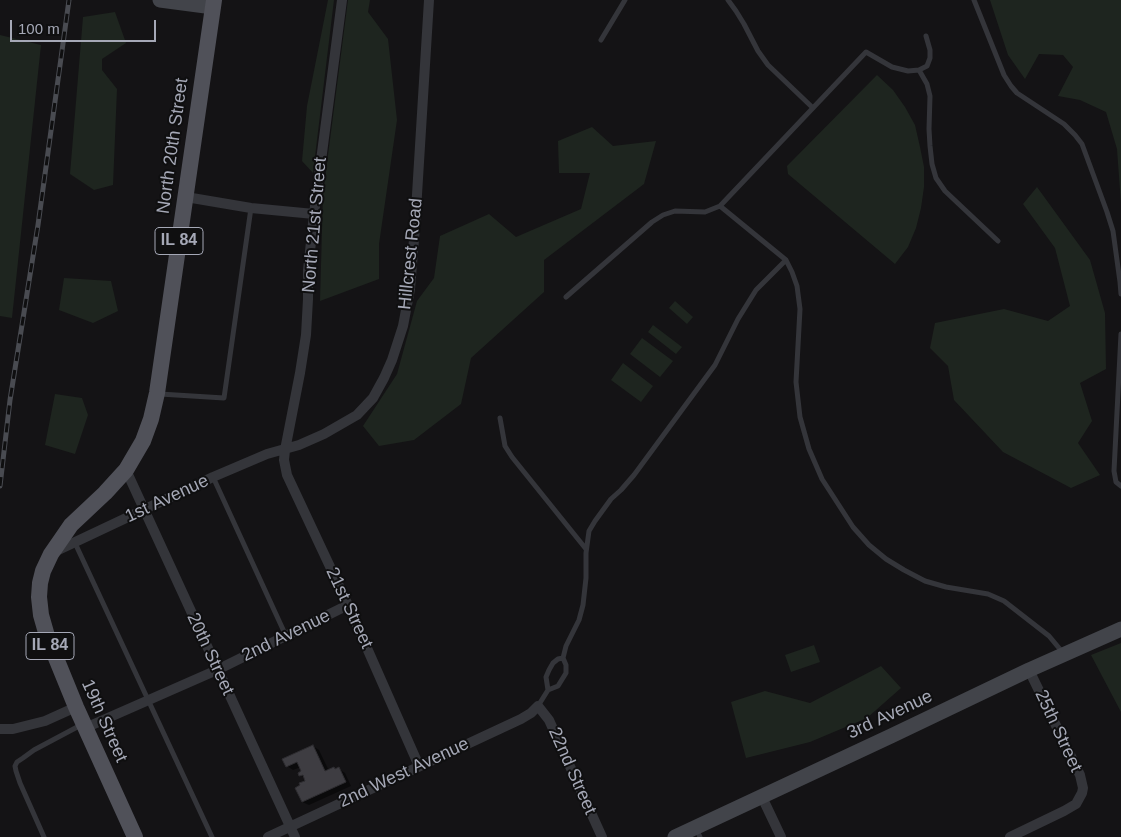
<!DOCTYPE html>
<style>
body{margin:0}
#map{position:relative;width:1121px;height:837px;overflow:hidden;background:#141315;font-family:Helvetica,sans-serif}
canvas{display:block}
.scale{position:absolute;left:10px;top:20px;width:146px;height:22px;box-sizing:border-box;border:2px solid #a5a8b6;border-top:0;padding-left:6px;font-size:15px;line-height:18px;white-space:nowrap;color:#a5a8b6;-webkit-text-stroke:4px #0f0f10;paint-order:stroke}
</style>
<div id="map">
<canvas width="1121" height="837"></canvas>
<div class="scale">100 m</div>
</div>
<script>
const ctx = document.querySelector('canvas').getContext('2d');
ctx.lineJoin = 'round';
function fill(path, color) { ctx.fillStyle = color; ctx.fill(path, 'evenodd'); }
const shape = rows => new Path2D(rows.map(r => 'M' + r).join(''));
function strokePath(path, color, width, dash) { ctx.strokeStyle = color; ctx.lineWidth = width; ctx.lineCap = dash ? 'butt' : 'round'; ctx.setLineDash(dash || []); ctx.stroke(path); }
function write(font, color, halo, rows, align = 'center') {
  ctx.font = font + ' Helvetica,sans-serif'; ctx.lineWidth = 4; ctx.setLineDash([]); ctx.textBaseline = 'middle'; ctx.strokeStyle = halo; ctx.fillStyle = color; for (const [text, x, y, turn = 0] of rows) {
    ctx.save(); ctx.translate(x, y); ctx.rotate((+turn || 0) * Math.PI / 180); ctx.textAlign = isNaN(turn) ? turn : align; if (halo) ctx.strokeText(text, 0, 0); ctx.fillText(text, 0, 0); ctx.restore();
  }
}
fill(shape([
 [328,0,334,0,313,173,302,161,307,106],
 [348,0,370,0,368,12,388,39,397,120,379,244,379,279,320,301,323,194],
 [990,0,1121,0,1121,204,1117,149,1106,112,1080,100,1058,96,1073,67,1063,55,1039,54,1025,79,1008,55],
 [115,12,126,43,102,59,102,70,117,89,113,185,94,190,70,174,83,17],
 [0,35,41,45,12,318,0,316],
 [877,75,893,90,905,107,915,125,920,147,924,167,924,187,921,208,916,228,908,247,895,264,788,174,787,166],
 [592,127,613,146,656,141,644,184,544,260,544,292,471,358,461,404,414,440,379,446,363,426,397,374,417,301,434,278,440,236,489,214,516,237,581,209,590,173,559,173,558,141],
 [1037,187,1090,260,1105,313,1106,369,1080,383,1092,421,1078,443,1100,475,1071,488,1003,452,954,400,948,366,930,348,935,323,1004,309,1048,321,1070,306,1055,248,1023,204],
 [64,278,111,281,118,311,93,323,59,310],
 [675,301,693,317,687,324,669,308],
 [653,325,682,347,676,354,648,332],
 [642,338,673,361,660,377,630,354],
 [623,363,653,386,641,402,611,380],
 [55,394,82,398,88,415,75,454,45,445],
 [1121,643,1121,712,1091,655],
 [814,645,820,662,791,672,785,655],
 [881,666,901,688,867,718,810,742,746,758,731,702,765,691,810,703]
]), '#1e251f');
fill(shape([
 [313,746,319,750,329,771,339,769,345,773,351,786,309,805,302,802,307,781,306,778,300,775,303,772,301,767,293,770,287,766]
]), '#0007');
const building = shape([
 [313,745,325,771,334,767,335,769,339,767,346,782,302,802,295,788,300,785,299,783,305,781,303,775,299,776,298,773,301,771,297,762,286,767,282,759,313,745]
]);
fill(building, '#3e3d42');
strokePath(building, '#2e2d31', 1);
strokePath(shape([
 [728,0,736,11,744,24,758,51,768,65,813,108],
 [974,0,1004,75,1011,86,1017,93,1064,124,1075,135,1082,144,1107,212,1113,231,1120,282,1121,294],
 [926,36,930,50,930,58,927,66,919,70,908,71,892,67,866,52,720,206,786,260,792,272,797,286,800,309,796,382,800,417,809,449,822,479,853,527,869,545,886,559,904,570,925,581,946,587,988,594,1004,601,1049,636,1064,654],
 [601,40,625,0],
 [919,70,927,84,930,96,929,129,930,146,932,164,936,178,945,191,998,241],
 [566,297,652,222,663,215,675,211,705,212,720,206],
 [1121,334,1114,471,1116,482,1121,486],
 [160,394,224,398,251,208],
 [500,418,505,446,512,457,586,549],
 [213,477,286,636],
 [75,543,212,837],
 [563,658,566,646,579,620,583,605,586,578,586,553,589,531,595,521,611,499,621,490,634,475,715,365,738,319,756,290,786,260],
 [538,706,548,690,546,677,549,670,553,663,558,659,563,658,566,665,566,673,558,686,548,690],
 [696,828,700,837],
 [44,837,20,783,16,771,15,766,17,762,23,758,34,750,81,725]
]), '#34353a', 5);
strokePath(shape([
 [342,0,314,214,308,270,308,299,306,335,300,373,285,450,284,460,287,475,348,605,419,766],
 [186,197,251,208,314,214],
 [126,470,295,837],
 [54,552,213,477,267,454,299,445,324,434,357,415,373,398,384,378,392,360,403,326,410,289,415,227,429,0],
 [85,728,217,670,348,605],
 [0,729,13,729,45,721,76,707],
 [762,797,781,837],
 [268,837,521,719,531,713,538,706,549,720,602,837],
 [1010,837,1064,811,1076,804,1082,793,1083,788,1080,775,1029,670]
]), '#34353a', 10);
strokePath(shape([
 [160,0,213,7],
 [675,837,891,736,1029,670,1121,629]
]), '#42444a', 15);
strokePath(shape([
 [135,837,76,707,47,636,41,615,39,597,40,583,43,571,51,554,60,541,71,525,105,493,126,470,143,441,151,419,157,393,214,0]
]), '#505159', 16);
const rail = shape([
 [0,486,10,400,38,225,69,0]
]);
strokePath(rail, '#494b51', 5);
strokePath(rail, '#0f0f10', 3, [9]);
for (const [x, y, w] of [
 [179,241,48],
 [50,646,48]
]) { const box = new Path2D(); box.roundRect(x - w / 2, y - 13.5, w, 27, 4); ctx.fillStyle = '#0f0f10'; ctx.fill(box); strokePath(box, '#a5a8b6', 1); }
write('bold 16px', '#a5a8b6', null, [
 ["IL 84",179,241],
 ["IL 84",50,646]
]);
write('18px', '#a5a8b6', '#0f0f10', [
 ["North 20th Street",173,146,-82],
 ["North 21st Street",315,225,-85],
 ["Hillcrest Road",411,254,-84],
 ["1st Avenue",167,499,-25],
 ["21st Street",349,608,65],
 ["2nd Avenue",286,636,-26],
 ["20th Street",210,654,65],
 ["3rd Avenue",890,715,-25],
 ["19th Street",104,721,66],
 ["25th Street",1058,731,65],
 ["22nd Street",572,771,66],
 ["2nd West Avenue",404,773,-25]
]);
</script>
